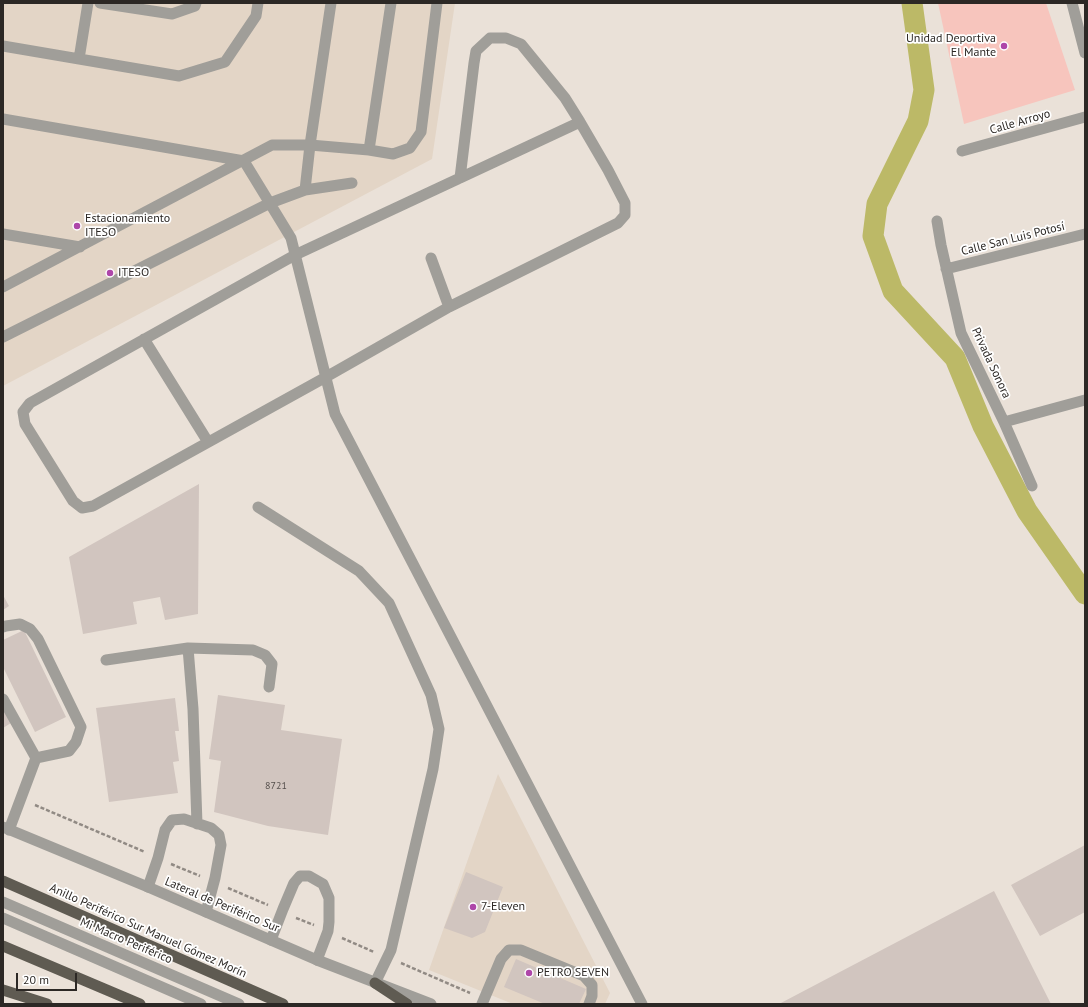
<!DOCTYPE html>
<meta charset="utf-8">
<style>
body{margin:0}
#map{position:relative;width:1088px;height:1007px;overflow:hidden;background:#eae1d8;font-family:"PT Sans",sans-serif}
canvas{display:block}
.frame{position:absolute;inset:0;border:4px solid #2c2825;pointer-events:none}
.scale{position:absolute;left:16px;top:973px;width:61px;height:18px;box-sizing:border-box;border:2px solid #2c2825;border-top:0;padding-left:5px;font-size:12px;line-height:14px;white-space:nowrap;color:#2c2825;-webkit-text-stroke:3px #fff;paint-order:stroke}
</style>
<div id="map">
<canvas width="1088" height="1007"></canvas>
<div class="frame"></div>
<div class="scale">20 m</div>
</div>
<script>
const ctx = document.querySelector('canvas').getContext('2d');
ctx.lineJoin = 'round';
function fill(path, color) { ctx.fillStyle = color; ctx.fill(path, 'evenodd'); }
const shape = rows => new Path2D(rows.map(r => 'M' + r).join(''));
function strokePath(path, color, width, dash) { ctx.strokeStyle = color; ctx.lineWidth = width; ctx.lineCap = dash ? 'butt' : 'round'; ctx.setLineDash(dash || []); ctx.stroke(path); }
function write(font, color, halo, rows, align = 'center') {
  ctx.font = font + ' "PT Sans",sans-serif'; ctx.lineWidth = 3.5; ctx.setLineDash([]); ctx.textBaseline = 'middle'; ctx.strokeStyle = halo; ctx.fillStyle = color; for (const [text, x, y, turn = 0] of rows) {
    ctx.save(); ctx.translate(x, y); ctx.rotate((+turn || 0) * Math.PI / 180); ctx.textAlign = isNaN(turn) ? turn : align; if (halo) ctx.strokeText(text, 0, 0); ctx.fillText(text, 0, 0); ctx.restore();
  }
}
fill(shape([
 [3,3,455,3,432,159,3,386],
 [498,774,610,993,605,1004,513,1004,429,970]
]), '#e3d5c6');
fill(shape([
 [938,3,1046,3,1075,90,964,124]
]), '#f7c5bd');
strokePath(shape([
 [912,3,924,90,918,121,877,204,873,236,893,291,955,358,983,426,1027,511,1085,594]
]), '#bcb967', 21);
fill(shape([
 [199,484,198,614,165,620,160,597,133,602,137,624,83,634,69,557],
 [3,595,9,606,3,610],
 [24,630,66,717,35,732,3,667,3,640],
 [218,695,285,705,281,730,342,739,328,835,268,826,214,812,221,761,209,759],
 [175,698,179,731,175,731,179,761,173,762,178,793,109,802,96,708],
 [3,708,11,723,3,728],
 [1085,845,1085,912,1040,936,1011,885],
 [466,872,503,887,485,932,472,938,444,928],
 [994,891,1051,1004,779,1004],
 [516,959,586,989,579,1004,545,1004,504,987]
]), '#d1c5bf');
strokePath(shape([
 [35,805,145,852],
 [171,864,200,876],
 [228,888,268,905],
 [296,918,314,925],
 [342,938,374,952],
 [401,963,470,993]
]), '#918a84', 2.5, [4, 2]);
strokePath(shape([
 [100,3,172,14,195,6,196,3],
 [3,46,179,76,225,62,256,16,258,3],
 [79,59,88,3],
 [3,119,244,161,291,238,335,414,642,1004],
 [369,150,393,154,410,148,421,132,437,3],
 [460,178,474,63,476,51,490,38,506,38,521,44,565,98,580,122,608,170,625,203,625,215,618,223,449,307,326,377,93,506,82,508,73,501,25,424,23,412,30,403,295,255,580,122],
 [305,190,310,145,331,3],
 [3,234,80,247],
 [431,258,449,307],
 [3,287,272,145,310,145,369,150,391,3],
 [3,337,270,203,305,190,352,183],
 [144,339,208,442],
 [258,507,359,571,389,603,431,695,439,729,433,769,391,950,375,983],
 [3,627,6,626,20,624,30,629,38,639,81,727,76,742,69,751,36,758],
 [188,648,193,709,197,824],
 [106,660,188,648,253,650,265,655,272,664,269,687],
 [3,699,36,758,9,830],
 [148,887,158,858,165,830,172,820,184,819,211,828,219,835,221,845,215,878,206,912],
 [3,902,239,1004],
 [3,918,201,1004],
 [271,940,283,909,294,883,300,876,309,876,323,884,329,898,329,922,328,931,317,960],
 [482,1004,501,959,509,950,521,950,584,976,592,985,592,996,589,1004]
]), '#a09e99', 11);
strokePath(shape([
 [1072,3,1085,53],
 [962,151,1085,117],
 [937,221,941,245,961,333,1004,422,1032,486],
 [946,269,1085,234],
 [1004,422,1085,400]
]), '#a09e99', 11);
strokePath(shape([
 [3,827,148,887,317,960,431,1004]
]), '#a09e99', 11);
strokePath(shape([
 [3,881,283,1004],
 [3,946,140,1004],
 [375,983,407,1004],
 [3,990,47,1004]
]), '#5f5b52', 11);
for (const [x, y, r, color] of [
 [1004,46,4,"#ae46a9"],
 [77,226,4,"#ae46a9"],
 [110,273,4,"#ae46a9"],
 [473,907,4,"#ae46a9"],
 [529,973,4,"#ae46a9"]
]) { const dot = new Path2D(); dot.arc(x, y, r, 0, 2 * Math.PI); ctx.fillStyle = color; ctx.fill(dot); strokePath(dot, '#fff', 1.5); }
write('10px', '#554f4c', null, [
 ["8721",276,786]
]);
write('12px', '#2c2825', '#fff', [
 ["Unidad Deportiva",996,39,"right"],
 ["El Mante",996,53,"right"],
 ["Estacionamiento",85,219],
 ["ITESO",85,233],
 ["ITESO",118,273],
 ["7-Eleven",481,907],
 ["PETRO SEVEN",537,973]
], 'left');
write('12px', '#2c2825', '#fff', [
 ["Calle Arroyo",1020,122,-16],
 ["Calle San Luis Potosí",1013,239,-14],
 ["Privada Sonora",991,363,65],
 ["Lateral de Periférico Sur",222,905,23],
 ["Anillo Periférico Sur Manuel Gómez Morín",148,931,24],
 ["Mi Macro Periférico",126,941,23]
]);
</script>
